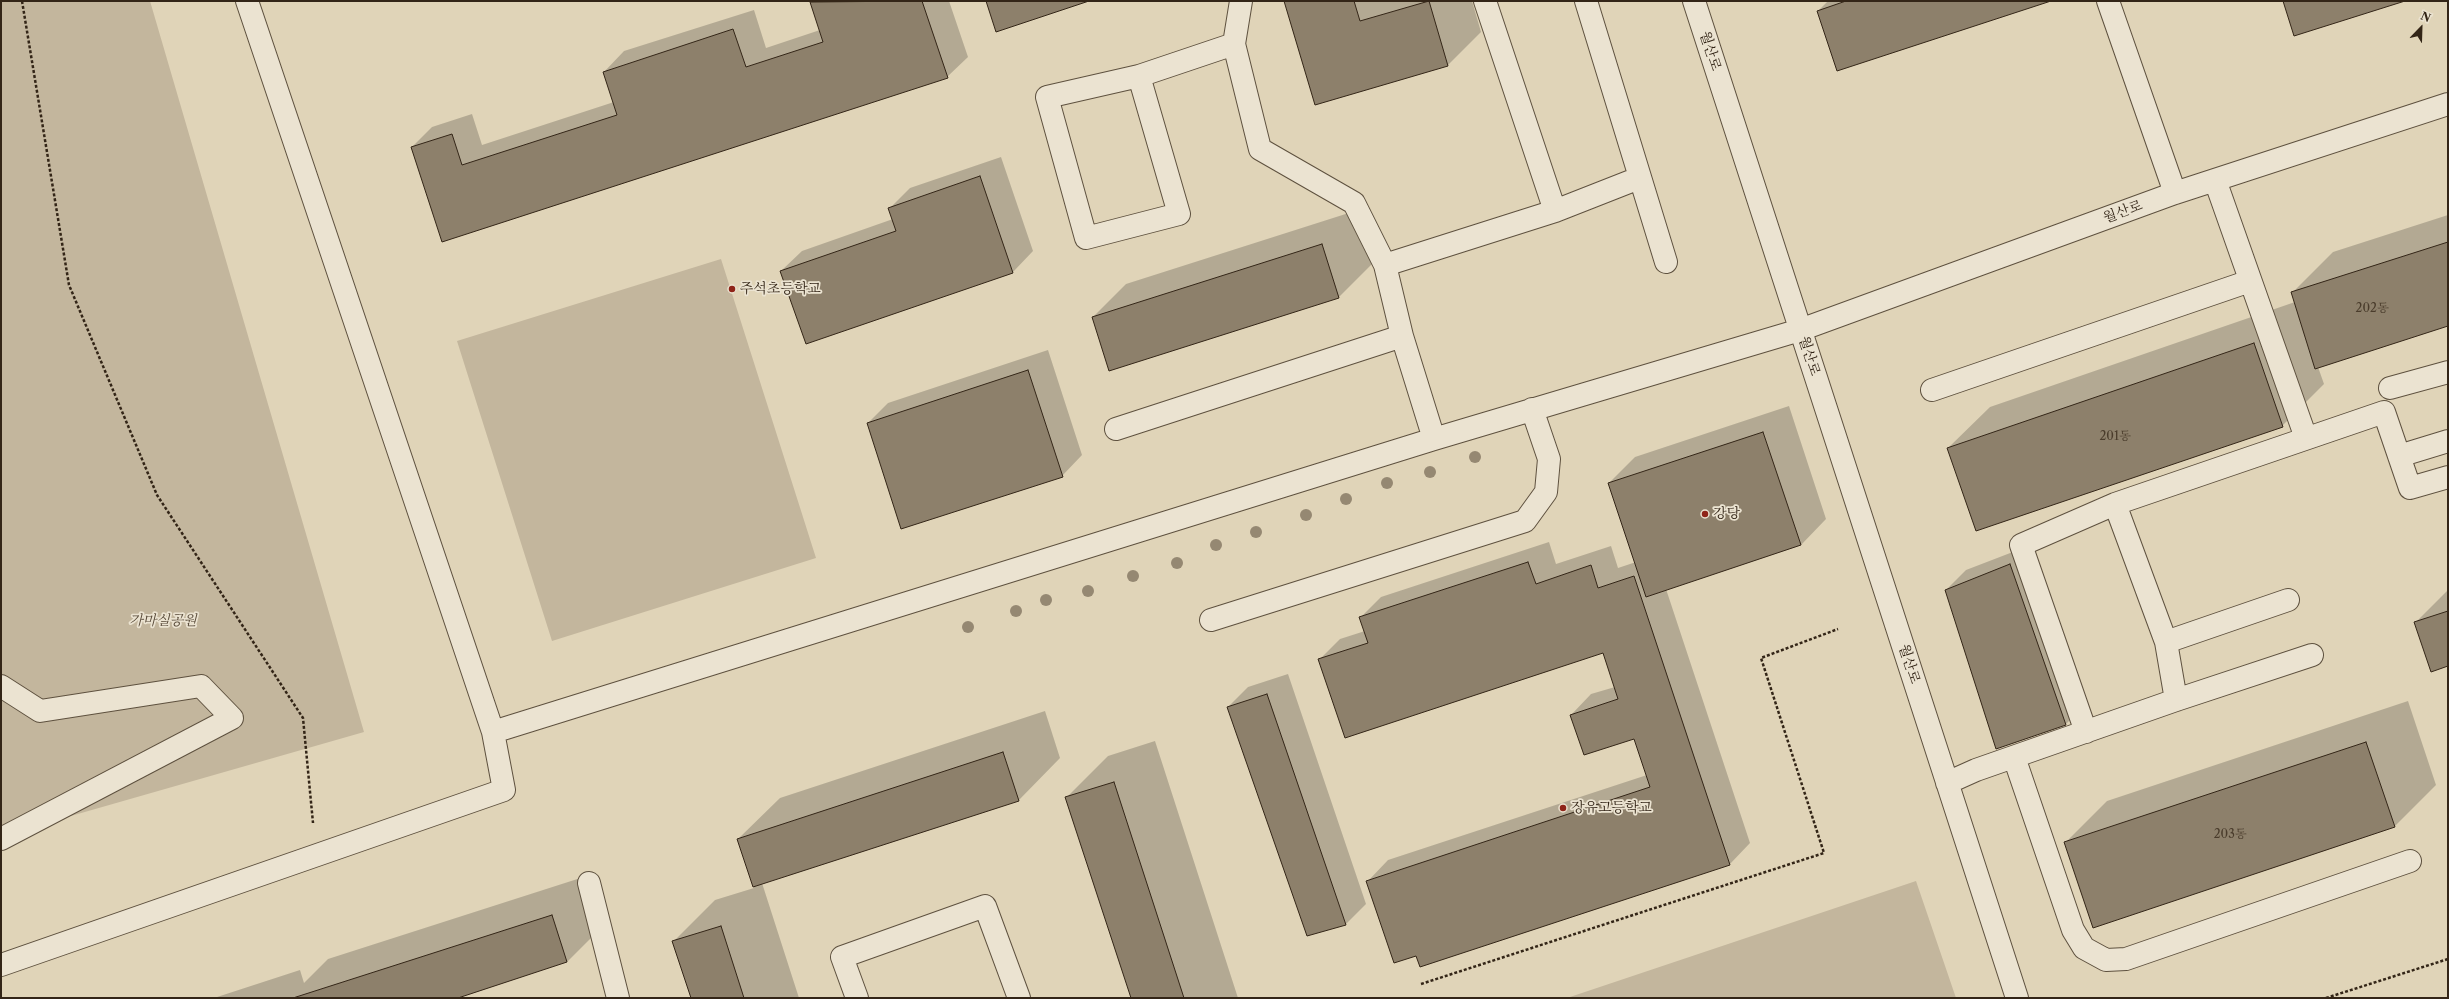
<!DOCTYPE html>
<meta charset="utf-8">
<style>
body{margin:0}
#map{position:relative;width:2449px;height:999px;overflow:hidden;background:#e0d4b8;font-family:"Libre Caslon Text",serif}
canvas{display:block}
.frame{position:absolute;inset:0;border:2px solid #332517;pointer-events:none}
.north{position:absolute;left:2401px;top:8px;width:40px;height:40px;-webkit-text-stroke:3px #ebe3d1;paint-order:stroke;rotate:23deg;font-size:11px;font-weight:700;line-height:16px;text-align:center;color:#332517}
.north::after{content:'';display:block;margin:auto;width:14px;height:18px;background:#332517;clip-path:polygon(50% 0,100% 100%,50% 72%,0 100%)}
</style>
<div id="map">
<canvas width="2449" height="999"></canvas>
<div class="frame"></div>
<div class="north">N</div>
</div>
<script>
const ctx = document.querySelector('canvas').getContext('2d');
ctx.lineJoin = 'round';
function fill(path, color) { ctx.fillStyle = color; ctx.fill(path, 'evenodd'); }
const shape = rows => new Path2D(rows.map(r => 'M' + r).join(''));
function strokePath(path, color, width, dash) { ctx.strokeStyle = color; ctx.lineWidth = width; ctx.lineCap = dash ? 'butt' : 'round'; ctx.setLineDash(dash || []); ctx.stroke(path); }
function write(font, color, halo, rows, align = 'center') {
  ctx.font = font + ' "Libre Caslon Text","Noto Serif KR",serif'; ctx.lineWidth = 3.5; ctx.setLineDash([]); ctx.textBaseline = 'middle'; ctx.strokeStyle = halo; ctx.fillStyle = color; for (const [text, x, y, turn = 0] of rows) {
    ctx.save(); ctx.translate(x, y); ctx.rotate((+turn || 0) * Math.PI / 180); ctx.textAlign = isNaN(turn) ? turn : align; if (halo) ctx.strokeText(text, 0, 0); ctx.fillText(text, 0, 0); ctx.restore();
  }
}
fill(shape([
 [1,1,150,1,364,732,1,836],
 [721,259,816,558,552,641,457,341],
 [1916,881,1956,998,1567,998]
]), '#c3b69d');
fill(shape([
 [812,1,949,1,968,57,947,77,443,241,412,147,432,127,472,114,482,145,614,102,604,72,624,51,754,10,766,48,820,30],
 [1285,1,1472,1,1481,32,1448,65,1316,103],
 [1828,1,2048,1,1818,11],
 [1001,157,1033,251,1013,272,806,343,781,271,802,251,893,219,889,209,910,188],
 [1355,211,1372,264,1339,297,1093,317,1126,284],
 [2448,215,2448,325,2318,367,2324,384,2282,426,1948,448,1990,407,2295,302,2292,293,2333,252],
 [1048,350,1082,455,1062,476,868,423,888,403],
 [1789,406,1826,519,1801,545,1666,589,1750,843,1730,864,1417,955,1368,881,1388,860,1647,775,1635,737,1571,715,1591,694,1615,687,1604,651,1320,659,1340,639,1365,631,1361,617,1381,597,1549,542,1556,564,1611,546,1618,568,1636,562,1609,483,1635,457],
 [2031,545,2086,704,2066,724,1946,590,1966,570],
 [2448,590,2448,665,2415,623],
 [1288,674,1366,904,1346,924,1307,935,1228,707,1248,687],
 [2408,701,2436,785,2395,826,2093,926,2065,843,2107,801],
 [1045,711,1060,758,1019,800,762,883,799,998,692,998,673,942,715,900,754,888,738,839,780,798],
 [1155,741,1238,998,1132,998,1067,797,1108,756],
 [593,874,609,920,567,962,455,998,214,998,300,970,304,983,328,959]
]), '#0003');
const building = shape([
 [922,1,948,78,442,242,411,147,452,134,462,165,617,115,603,72,733,29,746,67,823,42,810,2,922,1],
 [986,1,1089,1,996,32,986,1],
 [1284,1,1354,1,1360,21,1429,1,1448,66,1315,105,1284,1],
 [1846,1,2051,1,1837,71,1817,11,1846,1],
 [2283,1,2405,1,2294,36,2283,1],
 [980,176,1013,273,806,344,780,271,896,231,888,208,980,176],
 [2448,242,2448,326,2315,369,2291,292,2448,242],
 [1322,244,1339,298,1109,371,1092,317,1322,244],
 [2254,343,2283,427,1976,531,1947,448,2254,343],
 [1028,370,1063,477,901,529,867,423,1028,370],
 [1763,432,1801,545,1646,597,1608,483,1763,432],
 [1528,562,1536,584,1591,565,1598,588,1634,576,1730,865,1420,967,1416,956,1394,963,1366,881,1650,787,1634,739,1584,755,1570,715,1618,699,1603,653,1345,738,1318,659,1368,643,1359,617,1528,562],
 [2010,564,2066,725,1996,749,1945,590,2010,564],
 [2448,611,2448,666,2431,672,2414,622,2448,611],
 [1267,694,1346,925,1307,936,1227,707,1267,694],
 [2366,742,2395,827,2093,928,2064,842,2366,742],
 [1003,752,1019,801,753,887,737,839,1003,752],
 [1114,782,1184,998,1131,998,1065,797,1114,782],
 [552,915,567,962,458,998,293,998,552,915],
 [721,926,744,998,691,998,672,941,721,926]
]);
fill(building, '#8d806b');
strokePath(building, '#332517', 1);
const minor = shape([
 [247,1,493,732,1434,439,1800,330,2175,193,2448,104],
 [1241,1,1234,44,1260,149,1354,203,1385,265,1402,336,1434,439],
 [1485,1,1555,211],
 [1586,1,1666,262],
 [1694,1,2017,998],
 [2108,1,2175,193],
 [1139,76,1179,214,1086,238,1047,97,1139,76,1234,44],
 [2215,180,2306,438],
 [1385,265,1555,211,1639,178],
 [2390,388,2448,372],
 [1932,390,2250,281],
 [1116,429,1402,336],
 [2399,456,2448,441],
 [2115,504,2166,642,2176,700],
 [1211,620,1525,521,1546,492,1549,459,1532,409],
 [2166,642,2288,600],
 [1,686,40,711,201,686,232,718,1,839],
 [2086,732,2021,545,2115,504,2384,412,2410,488,2448,477],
 [2014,757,2073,930,2084,948,2106,960,2126,959,2410,861],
 [1947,783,1976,770,2176,700,2312,655],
 [589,883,618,998],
 [1,965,504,790,493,732],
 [857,998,842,957,985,906,1019,998]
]);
strokePath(minor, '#5e513f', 24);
strokePath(shape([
 [22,1,69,285,157,495,303,718,313,823],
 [1421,984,1824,853,1761,658,1838,629],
 [2326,998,2448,959]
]), '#332517', 2.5, [3, 2]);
strokePath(minor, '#ebe3d1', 22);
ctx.fillStyle = '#958872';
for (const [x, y] of [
 [1475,457],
 [1430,472],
 [1387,483],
 [1346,499],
 [1306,515],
 [1256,532],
 [1216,545],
 [1177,563],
 [1133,576],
 [1088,591],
 [1046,600],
 [1016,611],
 [968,627]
]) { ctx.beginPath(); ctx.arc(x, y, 6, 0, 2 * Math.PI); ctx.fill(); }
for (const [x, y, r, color] of [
 [732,289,4,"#8f2418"],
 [1705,514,4,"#8f2418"],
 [1563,808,4,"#8f2418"]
]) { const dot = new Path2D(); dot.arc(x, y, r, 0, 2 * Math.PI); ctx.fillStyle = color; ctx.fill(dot); strokePath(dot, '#ebe3d1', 1.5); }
write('12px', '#4a3c2c', null, [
 ["202동",2372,309],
 ["201동",2115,437],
 ["203동",2230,835]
]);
write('14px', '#332517', '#ebe3d1', [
 ["월산로",1710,51,72],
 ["월산로",2123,212,-20],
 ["월산로",1809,356,72],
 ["월산로",1909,664,72]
]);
write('14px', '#332517', '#ebe3d1', [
 ["주석초등학교",740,289],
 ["강당",1713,514],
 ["장유고등학교",1571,808]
], 'left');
write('italic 14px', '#574938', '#ebe3d1', [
 ["가마실공원",163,621]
]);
</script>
